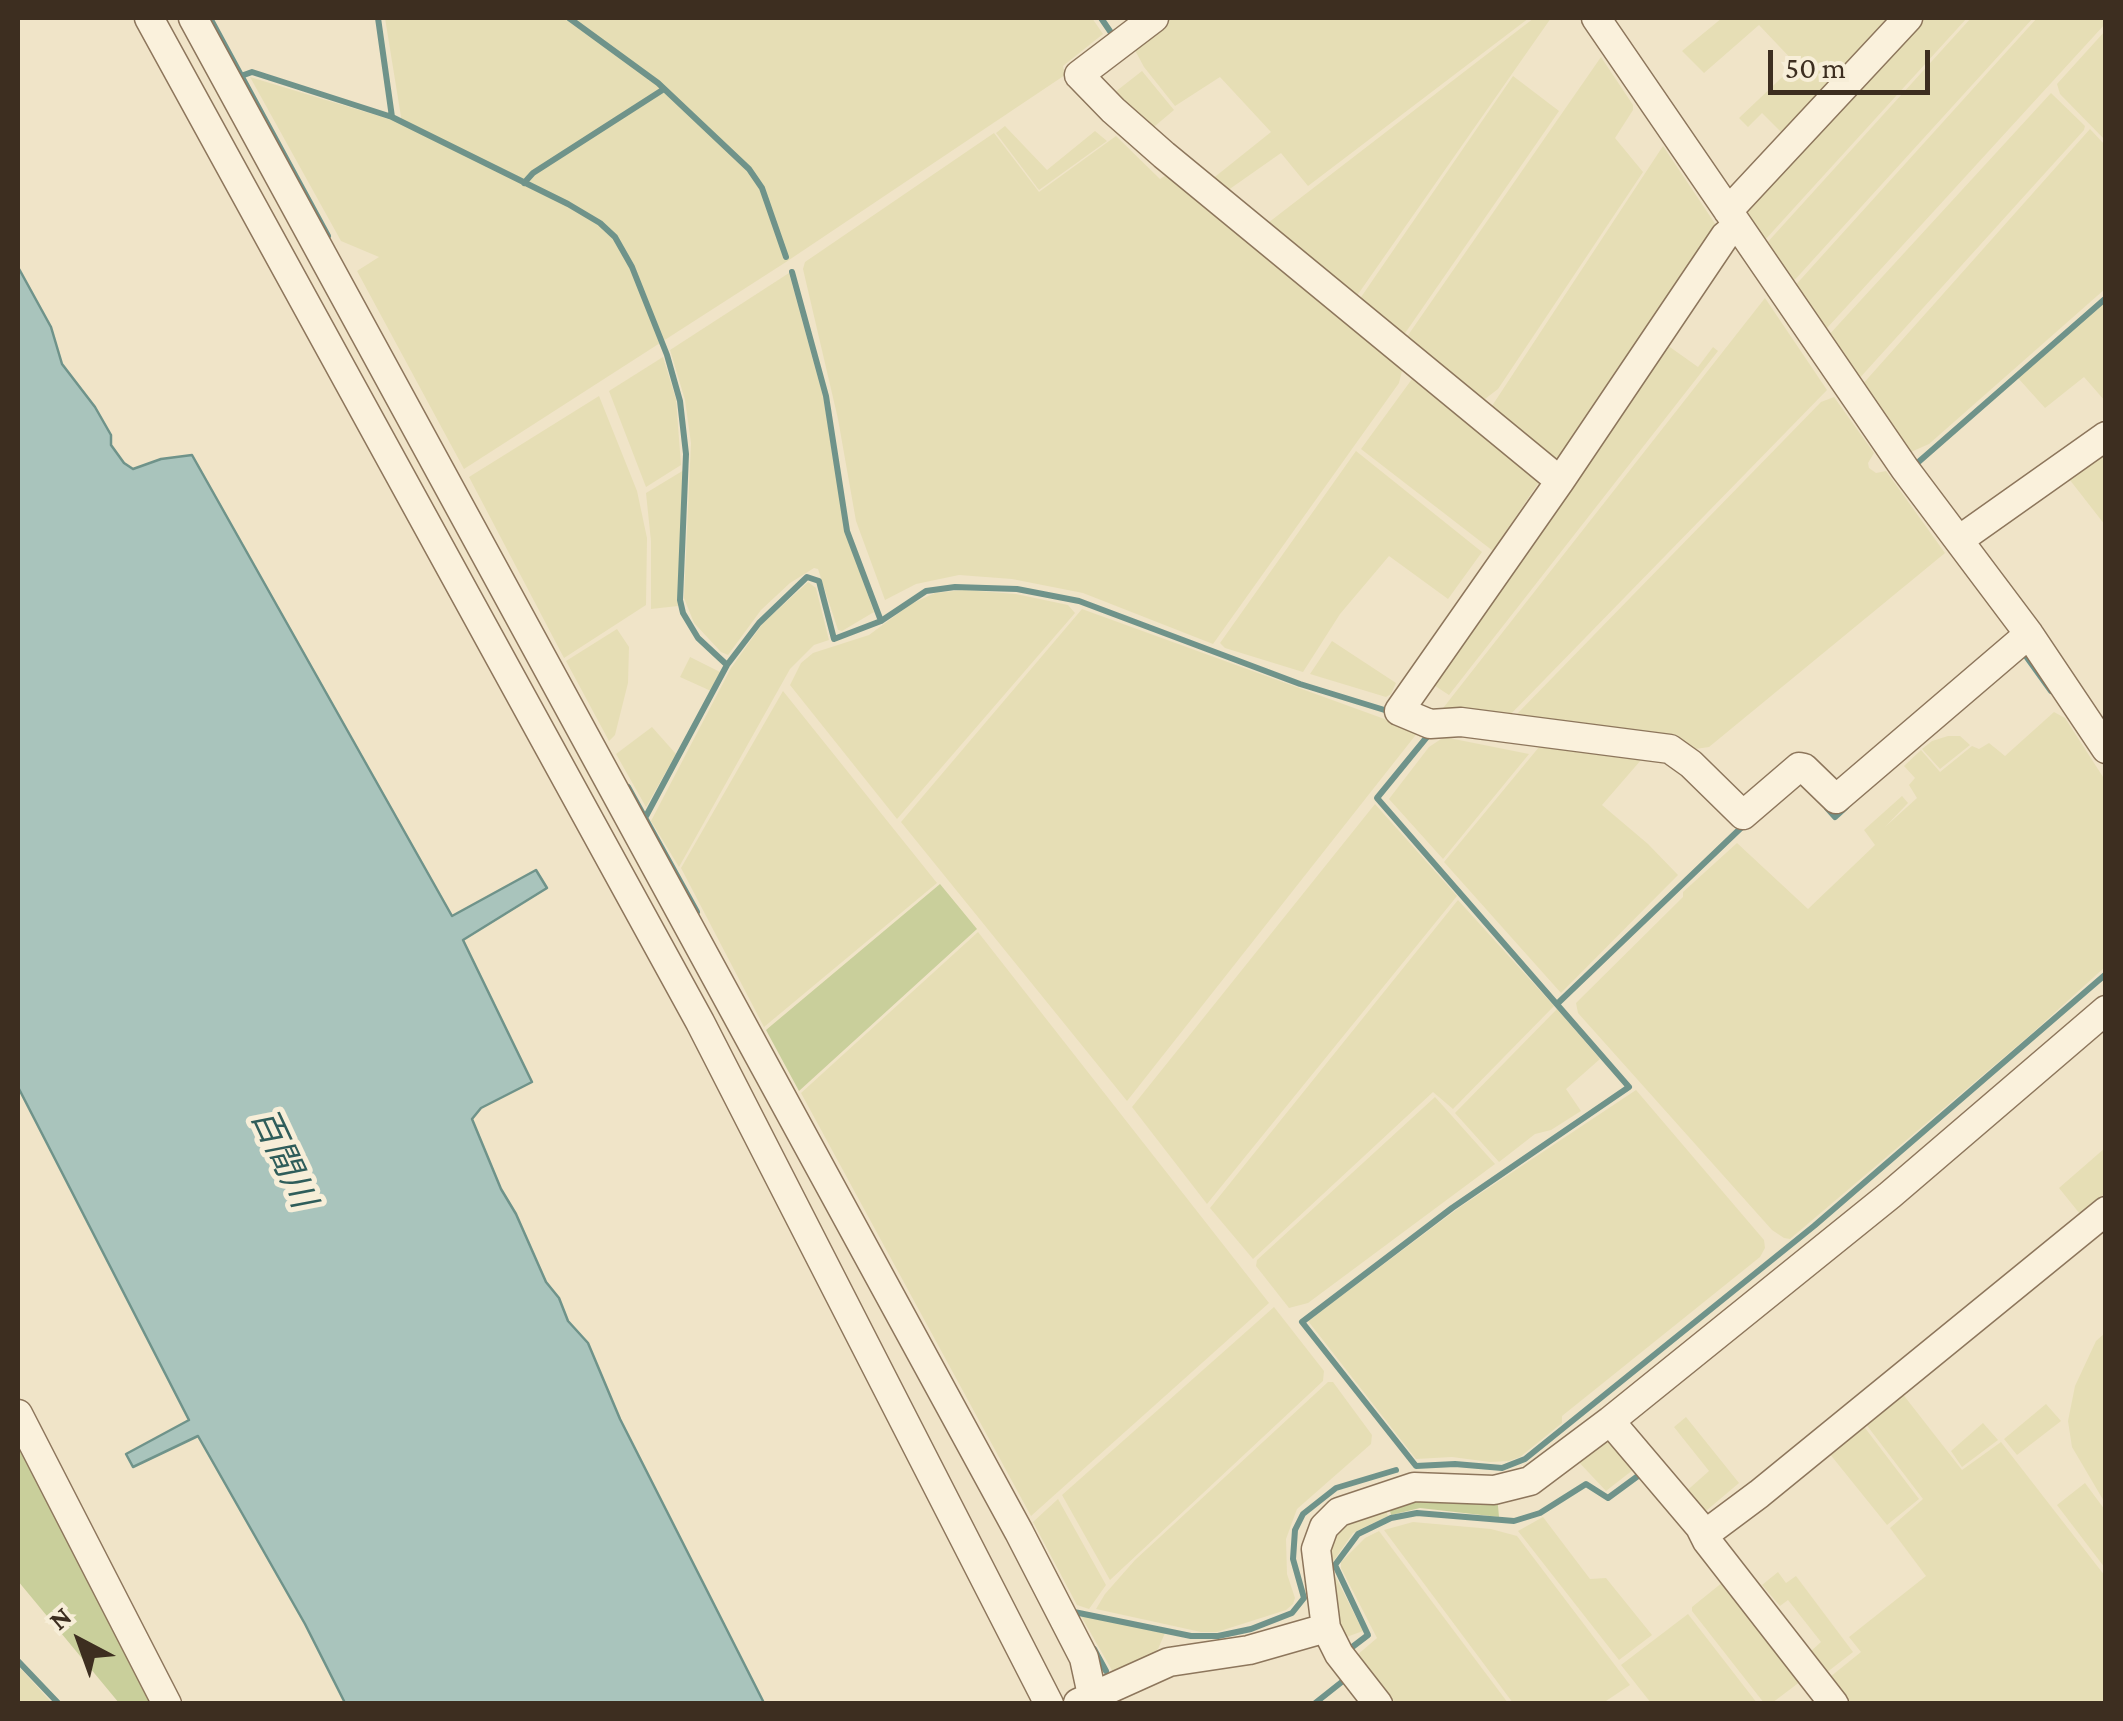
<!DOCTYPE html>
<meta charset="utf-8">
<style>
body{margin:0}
#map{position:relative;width:2123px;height:1721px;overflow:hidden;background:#f0e4c8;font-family:"Crimson Pro",serif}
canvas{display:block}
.frame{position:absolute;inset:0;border:20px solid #3d2e20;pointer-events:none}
.north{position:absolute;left:30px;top:1591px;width:100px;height:100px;-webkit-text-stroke:8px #f7eed8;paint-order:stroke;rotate:319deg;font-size:28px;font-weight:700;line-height:40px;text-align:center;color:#3d2e20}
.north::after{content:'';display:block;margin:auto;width:35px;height:45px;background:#3d2e20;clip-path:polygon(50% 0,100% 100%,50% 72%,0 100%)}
.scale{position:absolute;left:1768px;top:50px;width:162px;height:45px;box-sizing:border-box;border:5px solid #3d2e20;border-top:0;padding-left:12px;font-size:30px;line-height:35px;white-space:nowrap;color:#3d2e20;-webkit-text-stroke:8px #f7eed8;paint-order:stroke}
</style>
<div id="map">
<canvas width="2123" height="1721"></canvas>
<div class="frame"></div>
<div class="north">N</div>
<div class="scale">50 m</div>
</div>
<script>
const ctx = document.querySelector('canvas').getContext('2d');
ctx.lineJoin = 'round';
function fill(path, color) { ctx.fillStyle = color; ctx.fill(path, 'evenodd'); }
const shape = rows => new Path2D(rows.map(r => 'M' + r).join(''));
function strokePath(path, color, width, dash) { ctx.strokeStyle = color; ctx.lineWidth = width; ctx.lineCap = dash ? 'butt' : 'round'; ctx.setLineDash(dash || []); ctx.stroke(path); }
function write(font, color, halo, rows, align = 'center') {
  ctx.font = font + ' "Crimson Pro","Noto Sans JP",serif'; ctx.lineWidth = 10; ctx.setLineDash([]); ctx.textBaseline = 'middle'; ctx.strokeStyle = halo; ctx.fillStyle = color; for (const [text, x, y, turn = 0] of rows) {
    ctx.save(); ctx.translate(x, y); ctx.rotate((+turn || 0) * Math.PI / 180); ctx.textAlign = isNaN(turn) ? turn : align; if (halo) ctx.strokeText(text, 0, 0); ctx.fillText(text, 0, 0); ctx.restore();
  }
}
fill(shape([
 [385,18,1092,18,1103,34,1063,66,1065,75,786,262,464,469,357,271,379,257,341,241,250,77,402,123],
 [1164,18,1529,18,1308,186,1281,153,1224,193,1211,180,1271,132,1220,77,1175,106,1144,67,1130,41],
 [1534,18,1551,18,1354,300,1264,226],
 [1722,18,1900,18,1788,139,1762,113,1748,127,1739,118,1796,64,1759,25,1704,73,1682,51],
 [1914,18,1967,18,1764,241,1742,214],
 [1971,18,2033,18,1791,284,1765,245],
 [2037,18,2105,18,2105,24,1827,328,1822,328,1792,289],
 [2105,31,2105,140,2060,94,2057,84],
 [1601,57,1633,105,1633,110,1615,138,1643,172,1498,389,1481,402,1404,341],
 [1142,71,1174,110,1149,131,1110,96],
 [1513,76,1559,111,1401,339,1357,303],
 [2051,93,2085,126,2084,130,1857,381,1827,337],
 [1005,126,1047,170,1095,131,1107,141,1039,190,996,133],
 [2090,129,2105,145,2105,289,1929,444,1911,452,1861,386],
 [994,133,1039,192,1116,136,1160,179,1168,174,1397,363,1402,371,1399,383,1213,644,1083,593,1012,579,959,575,916,584,885,600,856,521,838,419,803,269,805,262],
 [1663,146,1720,231,1560,468,1488,412],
 [789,273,823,396,845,531,874,612,842,631,838,630,818,569,814,568,790,583,761,610,728,655,721,652,694,623,684,598,691,443,685,400,670,350],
 [1765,298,1827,390,1505,720,1440,712],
 [2105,301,2105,401,2084,377,2045,408,2018,378],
 [1660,340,1698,367,1713,347,1718,351,1449,695,1426,680],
 [663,357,676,399,681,465,646,487,609,391],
 [1412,379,1539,482,1493,551,1361,449],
 [599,396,637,491,647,538,646,605,564,658,469,477],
 [1834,397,1874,453,1868,463,1869,468,1876,473,1886,471,1945,553,1709,747,1695,749,1599,735,1516,715,1821,402],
 [2105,444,2105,525,2066,475],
 [1356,451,1482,552,1448,599,1389,556,1340,614,1303,672,1225,648,1220,643],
 [684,470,678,606,651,609,651,541,646,493],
 [808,582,816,588,829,640,814,645,790,669,679,867,651,821,731,668,763,623],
 [964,590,1016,594,1068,605,1075,613,897,819,790,685,801,663,813,653,869,635,911,604,935,593],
 [1082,609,1390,721,1403,719,1422,727,1127,1101,901,822],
 [617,629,629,647,628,683,615,735,609,741,566,661],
 [1332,641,1396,683,1391,694,1386,697,1310,674],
 [690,657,720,672,711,691,680,677],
 [783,691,937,883,764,1027,681,868],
 [2054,712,2065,718,2105,780,2105,967,2030,1035,1790,1239,1784,1238,1772,1230,1578,1013,1576,1003,1683,897,1683,892,1737,843,1808,909,1875,845,1864,830,1902,796,1908,803,1885,827,1917,798,1909,785,1915,778,1904,766,1921,750,1940,772,1972,746,1979,749,1989,743,2005,756],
 [652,727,676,754,646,807,616,754],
 [1948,736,1960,736,1970,745,1940,769,1922,749,1932,741],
 [1444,737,1529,754,1443,859,1389,799,1429,747],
 [1544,741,1635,750,1641,760,1602,805,1648,844,1678,875,1561,993,1444,862],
 [1375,804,1457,896,1207,1204,1132,1107],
 [1458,900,1554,1006,1453,1109,1433,1092,1253,1259,1210,1208],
 [978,932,1269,1303,1031,1516,801,1093],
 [1557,1009,1600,1059,1566,1089,1581,1111,1551,1130,1535,1134,1499,1162,1455,1113],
 [1636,1090,1764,1240,1765,1248,1760,1257,1562,1416,1562,1423,1520,1457,1509,1461,1490,1462,1452,1457,1416,1459,1308,1321,1460,1207],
 [1435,1097,1495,1164,1308,1303,1289,1308,1256,1266,1257,1260],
 [2105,1148,2105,1193,2080,1214,2059,1188],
 [1274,1307,1324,1371,1323,1381,1110,1580,1062,1495],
 [2105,1333,2105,1503,2072,1447,2068,1421,2075,1386,2096,1341],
 [1328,1382,1333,1382,1372,1435,1371,1444,1297,1509,1286,1539,1287,1574,1295,1598,1293,1604,1286,1610,1217,1632,1201,1632,1096,1609,1105,1594,1135,1560],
 [1898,1388,1962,1470,2001,1442,2105,1576,2105,1703,1843,1703,1825,1681,1861,1652,1849,1637,1926,1576,1890,1528,1923,1499,1862,1419],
 [2046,1404,2061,1421,2017,1455,2004,1439],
 [1686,1417,1739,1483,1700,1516,1682,1495,1709,1471,1674,1427],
 [1859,1420,1919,1499,1887,1525,1825,1448],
 [1983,1423,1998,1440,1962,1467,1951,1451],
 [1604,1434,1638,1466,1606,1491,1575,1458],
 [2085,1483,2105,1510,2105,1568,2057,1505],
 [1058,1499,1106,1585,1089,1609,1077,1605,1033,1522],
 [1383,1503,1388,1516,1353,1533,1330,1566,1363,1631,1341,1639,1325,1570,1328,1533],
 [1543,1517,1590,1579,1606,1578,1652,1635,1619,1660,1518,1531],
 [1413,1522,1491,1529,1517,1536,1630,1685,1603,1703,1513,1703,1384,1530],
 [1379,1531,1508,1703,1393,1703,1356,1656,1377,1638,1341,1568,1341,1562,1365,1538],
 [1778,1572,1786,1583,1796,1576,1853,1652,1826,1673,1810,1652,1821,1642,1788,1600,1780,1606,1762,1585],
 [1723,1582,1801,1681,1772,1703,1764,1703,1692,1611,1692,1607],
 [1688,1614,1757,1703,1651,1703,1621,1665],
 [1081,1616,1165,1633,1158,1649,1142,1662,1113,1672],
 [18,1666,21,1669,52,1703,18,1703]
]), '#e6deb5');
fill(shape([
 [940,884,977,929,799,1091,766,1030],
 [18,1443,153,1703,119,1703,18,1581],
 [1497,1495,1499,1517,1420,1508,1391,1515,1387,1499]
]), '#c9cf9b');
const water = shape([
 [18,267,51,327,62,364,95,407,111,435,111,445,124,463,133,469,161,459,192,455,452,916,536,870,547,888,463,940,532,1082,481,1108,472,1119,501,1189,516,1214,546,1282,559,1298,568,1321,588,1343,620,1419,764,1703,345,1703,305,1624,198,1436,133,1467,126,1454,189,1420,18,1087,18,267]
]);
fill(water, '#a9c4bc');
strokePath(water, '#6f938a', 2.5);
strokePath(shape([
 [210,18,328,236],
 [378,18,392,117],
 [569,18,658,83,749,169,762,188,786,257],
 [1101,18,1114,37],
 [241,76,252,72,392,117,568,204,600,223,615,237,632,267,667,355,680,401,686,454,680,600,683,613,698,638,727,665],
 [524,183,533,173,664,89],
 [792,272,826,396,847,531,881,621],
 [1915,465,2106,298],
 [2023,652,2051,691],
 [1431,732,1377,798,1629,1087,1452,1208,1302,1322,1416,1466,1455,1464,1502,1468,1525,1459,1814,1226,2106,974],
 [628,787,697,912],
 [1827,808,1835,817,1846,807],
 [645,818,727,665,759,623,807,577,819,581,834,639,881,621,926,591,955,587,1017,589,1079,601,1300,684,1391,712],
 [1557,1004,1744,825],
 [1074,1612,1191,1636,1218,1636,1251,1629,1292,1613,1304,1598,1293,1559,1295,1530,1303,1514,1336,1488,1396,1470],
 [1094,1649,1106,1671],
 [1347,1651,1368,1635,1335,1565,1358,1534,1391,1518,1417,1513,1514,1521,1540,1513,1586,1484,1608,1498,1642,1473],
 [18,1661,59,1704],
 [1314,1704,1348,1677]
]), '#6f938a', 6);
const minor = shape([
 [149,18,700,1022,1049,1704],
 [193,18,1019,1532,1084,1658,1094,1704],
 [1154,18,1079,75,1113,110,1164,155,1560,481],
 [1596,18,1905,469,2029,634,2106,749],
 [1728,211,1908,18],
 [1737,226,1725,236,1560,481,1399,711,1430,724,1461,722,1670,749,1691,764,1743,815,1799,767,1804,768,1836,799,2029,634],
 [1959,540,2106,436],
 [18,1414,167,1704],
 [1610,1421,1700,1527,1707,1541,1834,1704],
 [1704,1535,1759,1494,2106,1211],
 [1326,1628,1339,1654,1378,1704],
 [1078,1703,1169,1662,1249,1650,1326,1628,1316,1549,1324,1527,1339,1512,1414,1487,1494,1490,1530,1481,1610,1421,1890,1195,2106,1010]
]);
strokePath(minor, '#8d765c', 31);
strokePath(minor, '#faf1dc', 28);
write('italic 35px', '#2f5d5a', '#f7eed8', [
 ["百間川",283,1158,65]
]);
</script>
